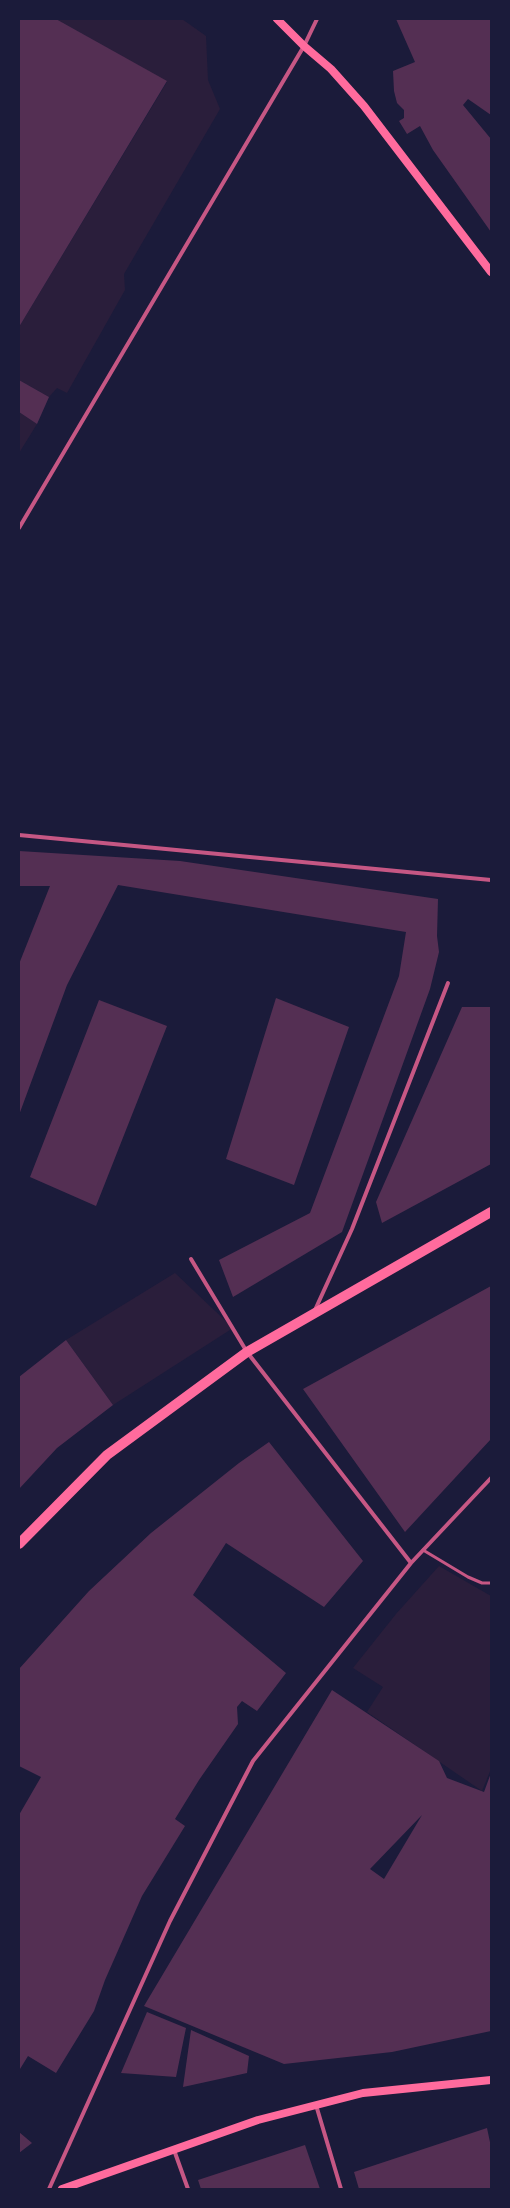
<!DOCTYPE html>
<style>
body{margin:0}
#map{position:relative;width:510px;height:2208px;overflow:hidden;background:#1b1b3a;font-family:"Varela Round",sans-serif}
canvas{display:block}
.frame{position:absolute;inset:0;border:20px solid #1b1b3a;pointer-events:none}
</style>
<div id="map">
<canvas width="510" height="2208"></canvas>
<div class="frame"></div>
</div>
<script>
const ctx = document.querySelector('canvas').getContext('2d');
ctx.lineJoin = 'round';
function fill(path, color) { ctx.fillStyle = color; ctx.fill(path, 'evenodd'); }
const shape = rows => new Path2D(rows.map(r => 'M' + r).join(''));
function strokePath(path, color, width, dash) { ctx.strokeStyle = color; ctx.lineWidth = width; ctx.lineCap = dash ? 'butt' : 'round'; ctx.setLineDash(dash || []); ctx.stroke(path); }
fill(shape([
 [56,19,182,19,206,36,208,80,220,109,124,274,125,290,67,393,57,388,49,397,19,380,19,327,167,82],
 [19,412,37,424,19,453],
 [175,1273,233,1328,113,1405,66,1340],
 [439,1566,491,1596,491,1769,482,1791,367,1712,383,1687,353,1668,396,1614]
]), '#2a1e3b');
fill(shape([
 [19,19,56,19,167,81,19,327],
 [396,19,491,19,491,115,468,99,463,105,491,139,491,232,433,150,420,126,407,134,399,121,404,118,404,110,397,103,394,91,393,71,415,62],
 [19,380,49,397,37,424,19,412],
 [19,851,180,861,438,899,437,936,439,952,430,989,342,1232,233,1297,219,1260,310,1213,399,976,406,932,118,885,67,985,19,1115,19,964,50,886,19,886],
 [276,998,349,1027,294,1185,226,1159],
 [99,1000,167,1026,96,1206,30,1177],
 [462,1007,491,1007,491,1164,382,1223,376,1202],
 [491,1286,491,1439,405,1532,303,1389],
 [66,1340,113,1405,57,1448,19,1489,19,1377],
 [269,1442,363,1561,324,1607,226,1543,193,1595,286,1673,257,1711,242,1701,237,1707,238,1724,199,1780,175,1819,185,1826,142,1896,105,1980,94,2011,56,2073,28,2056,20,2069,19,1815,41,1777,19,1766,19,1669,89,1591,151,1533,239,1463],
 [332,1690,439,1761,447,1778,484,1792,491,1773,491,2031,392,2052,284,2064,144,2006],
 [422,1815,384,1879,370,1869],
 [147,2012,186,2028,176,2077,121,2073],
 [191,2030,249,2056,247,2073,183,2087],
 [487,2128,491,2147,491,2189,359,2189,354,2172],
 [19,2132,32,2143,19,2153],
 [305,2145,320,2189,201,2189,198,2180]
]), '#542f53');
strokePath(shape([
 [423,1550,468,1577,482,1583,491,1583]
]), '#c65784', 3);
strokePath(shape([
 [19,528,304,46,317,19],
 [19,835,491,880],
 [191,1259,247,1352,411,1563],
 [315,1310,352,1229,448,983],
 [316,2105,341,2189],
 [174,2150,188,2189],
 [49,2189,170,1921,253,1761,411,1563,491,1478]
]), '#c65784', 4);
strokePath(shape([
 [277,19,304,46,331,69,364,106,491,272],
 [62,2189,258,2120,363,2093,491,2080]
]), '#ff6b9d', 8);
strokePath(shape([
 [19,1544,107,1455,247,1352,491,1212]
]), '#ff6b9d', 10);
</script>
